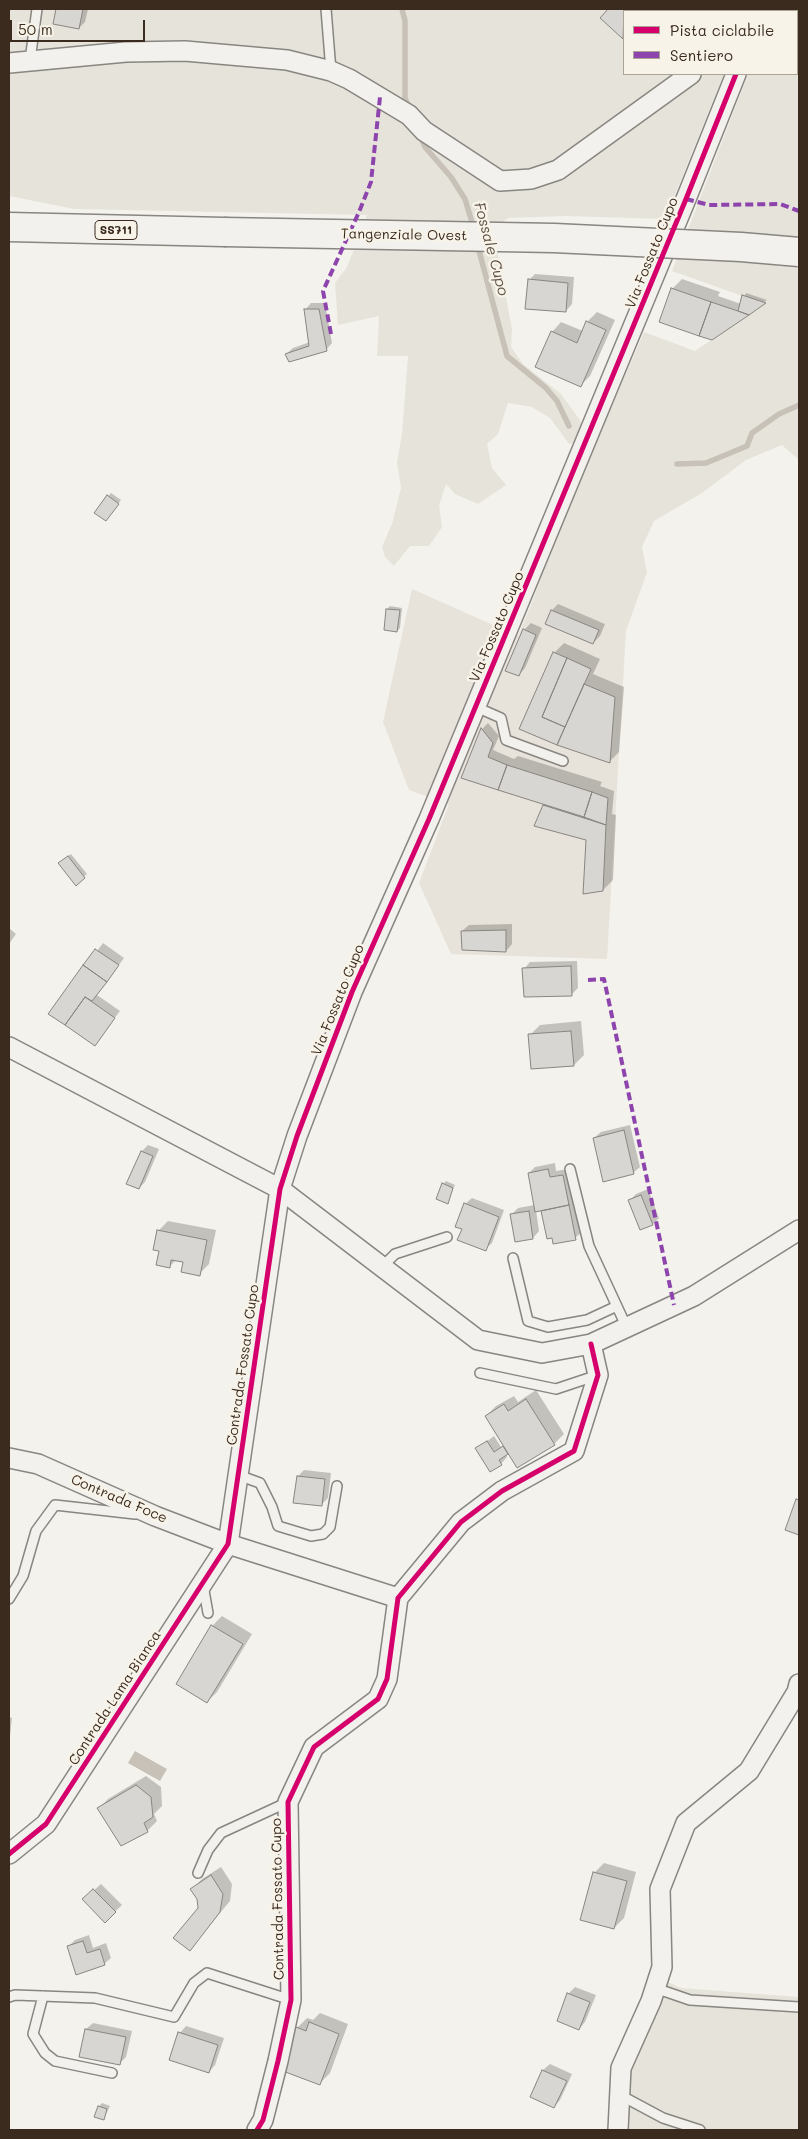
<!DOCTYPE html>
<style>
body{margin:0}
#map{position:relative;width:808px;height:2139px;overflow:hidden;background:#f4f2ec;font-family:Mali,sans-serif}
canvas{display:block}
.frame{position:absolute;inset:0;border:10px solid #3b2a1e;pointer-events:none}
.legend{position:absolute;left:623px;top:10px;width:175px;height:65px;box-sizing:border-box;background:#f7f3e8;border:1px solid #aca397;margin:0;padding:6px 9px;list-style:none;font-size:15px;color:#3b2a1e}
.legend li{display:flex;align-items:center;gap:10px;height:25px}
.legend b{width:25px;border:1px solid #aca397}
.scale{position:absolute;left:10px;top:20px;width:135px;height:22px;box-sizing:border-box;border:2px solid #3b2a1e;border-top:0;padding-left:6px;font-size:15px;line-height:18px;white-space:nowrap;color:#3b2a1e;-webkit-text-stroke:4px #f7f3e8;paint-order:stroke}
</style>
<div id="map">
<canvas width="808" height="2139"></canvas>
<div class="frame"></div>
<ul class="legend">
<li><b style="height:6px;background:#d6006c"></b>Pista ciclabile</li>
<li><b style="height:6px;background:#8e44ad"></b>Sentiero</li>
</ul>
<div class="scale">50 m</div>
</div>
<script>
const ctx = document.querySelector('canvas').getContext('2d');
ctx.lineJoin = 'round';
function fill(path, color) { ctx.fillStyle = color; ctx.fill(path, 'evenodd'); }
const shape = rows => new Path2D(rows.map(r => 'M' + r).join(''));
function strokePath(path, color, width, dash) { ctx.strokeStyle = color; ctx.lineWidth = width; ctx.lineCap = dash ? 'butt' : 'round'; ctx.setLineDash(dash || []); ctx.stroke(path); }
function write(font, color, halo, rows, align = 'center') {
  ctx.font = font + ' Mali,sans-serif'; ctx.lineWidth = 5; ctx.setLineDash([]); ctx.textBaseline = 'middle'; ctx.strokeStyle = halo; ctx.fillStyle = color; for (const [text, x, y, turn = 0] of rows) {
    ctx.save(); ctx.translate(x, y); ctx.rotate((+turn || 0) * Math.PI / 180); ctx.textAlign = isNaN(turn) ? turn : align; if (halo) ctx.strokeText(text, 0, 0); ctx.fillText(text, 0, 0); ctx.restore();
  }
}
fill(shape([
 [412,589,518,636,533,600,626,631,607,959,451,954,419,883,449,804,409,790,383,722]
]), '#e7e2da');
fill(shape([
 [9,9,751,9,750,11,624,11,624,74,724,74,665,219,565,216,508,218,493,230,512,329,511,347,523,364,561,394,582,423,579,441,569,444,550,418,532,407,508,403,498,434,487,444,492,468,506,485,478,504,455,494,446,484,439,506,442,527,429,546,410,546,394,566,385,557,382,547,392,524,401,488,397,462,402,434,408,356,377,356,379,316,338,325,335,283,347,267,367,215,74,209,9,196,9,71,145,58,337,64,317,57,271,51,134,43,102,44,9,57],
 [799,17,799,460,782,445,746,460,702,493,654,521,642,547,647,572,626,631,533,600,552,543,644,332,695,351,765,304,672,271,748,74,797,74,797,19],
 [668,1982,681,1988,799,1997,799,2130,624,2130,625,2077]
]), '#e6e3da');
fill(shape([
 [135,1751,167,1769,160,1781,128,1763]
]), '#c7c1b7');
fill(shape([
 [57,9,88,9,85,22,79,28,54,23],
 [610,9,649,9,647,11,624,11,623,37,602,18],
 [658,9,686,9,684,11,661,11],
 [535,274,574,277,572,304,566,311,529,280],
 [682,279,720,292,718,296,741,304,746,293,767,300,712,338,672,289],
 [311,303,325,303,332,343,326,350,286,354,293,348,310,342,305,310],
 [597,312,615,320,590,376,580,386,552,332,561,322,583,331,587,322],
 [111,493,121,500,109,517,108,496],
 [558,604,605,624,600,636,593,643,552,610],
 [390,606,402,608,400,628,397,631,387,609],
 [531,623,542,628,525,668,519,675,524,630],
 [564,643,600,659,593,674,624,687,619,752,609,762,554,653],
 [488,723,499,736,493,750,514,759,518,756,602,782,600,786,614,791,612,814,616,815,613,880,603,890,587,839,536,825,545,804,462,777,482,729],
 [71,854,87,874,76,884,62,861],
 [512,924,512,944,506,951,462,931,469,925],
 [9,928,16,934,9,944],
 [103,943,124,958,97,995,120,1011,94,1045,50,1014],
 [577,961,578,988,572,994,524,969,530,962],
 [581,1021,584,1055,574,1065,530,1035,540,1025],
 [630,1125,640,1167,633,1173,594,1138,601,1132],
 [148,1145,159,1149,145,1182,139,1188,142,1151],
 [555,1163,556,1171,569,1169,582,1232,575,1238,548,1238,542,1209,536,1210,539,1231,533,1238,512,1214,518,1208,535,1205,529,1173,535,1167],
 [446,1181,455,1185,447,1202,443,1184],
 [648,1189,659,1218,653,1224,630,1200,636,1194],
 [472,1198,504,1210,492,1243,485,1249,463,1228,465,1204],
 [168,1221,216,1230,209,1264,199,1274,185,1261,176,1260,169,1267,160,1250,158,1231],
 [536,1390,564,1434,554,1444,509,1452,506,1454,507,1457,501,1464,477,1449,494,1436,501,1447,504,1445,486,1416,496,1406,514,1396,518,1402],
 [304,1470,331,1473,328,1498,321,1505,298,1476],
 [222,1616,252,1634,217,1692,207,1702,212,1626],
 [9,1717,12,1718,9,1746],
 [146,1776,161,1787,162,1806,154,1814,157,1821,147,1831,98,1809,108,1799],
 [604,1863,636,1872,624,1918,614,1928,594,1873],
 [221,1867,232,1884,230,1901,190,1949,199,1908,198,1898,192,1889,202,1879],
 [101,1884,122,1905,105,1921,84,1899],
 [89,1935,93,1948,106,1943,111,1958,104,1964,69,1946,75,1940],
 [575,1987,596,1995,585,2022,579,2029,568,1994],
 [320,2013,348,2024,330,2073,320,2083,297,2028,307,2018,313,2020],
 [93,2023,132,2031,126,2057,120,2063,86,2029],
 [186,2026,224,2038,215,2065,209,2072,180,2033],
 [550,2064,572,2074,560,2100,554,2107,532,2097,543,2070],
 [102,2103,110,2106,104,2118,99,2106]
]), '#0003');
strokePath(shape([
 [402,9,405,21,405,98,410,110],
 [420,135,425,147,451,177,465,199,474,229],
 [477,243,507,356,546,388,557,401,569,426],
 [677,464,706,463,747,446,752,433,779,414,799,405]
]), '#c7c1b7', 5.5);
const building = shape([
 [56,9,83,9,79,29,53,24,56,9],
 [608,9,636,9,639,11,624,11,623,39,600,18,608,9],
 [656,9,687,9,684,11,659,11,656,9],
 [528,279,568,283,566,312,525,309,528,279],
 [671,288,711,302,699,336,659,322,671,288],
 [742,295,766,303,749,315,738,311,742,295],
 [711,302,738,311,749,315,712,340,699,336,711,302],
 [304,309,319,309,327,351,289,362,285,354,309,346,304,309],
 [586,321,606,330,581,387,535,367,551,331,577,343,586,321],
 [107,495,119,504,106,521,94,513,107,495],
 [386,609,400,610,397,632,384,630,386,609],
 [551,610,599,630,593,644,545,624,551,610],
 [523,629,536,635,519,676,505,671,523,629],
 [553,652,567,658,542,717,565,727,557,745,519,729,553,652],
 [567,658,591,669,565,727,542,717,567,658],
 [584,684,615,697,610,763,557,745,584,684],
 [481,728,493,743,488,757,507,765,498,790,461,778,481,728],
 [507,765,592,792,584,817,498,790,507,765],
 [592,792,608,798,606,825,584,817,592,792],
 [543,805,606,825,603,891,583,894,586,840,534,826,543,805],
 [68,856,85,878,76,886,58,863,68,856],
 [506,930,506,952,462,950,461,931,506,930],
 [95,949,119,965,107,982,83,965,95,949],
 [83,965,107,982,92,1001,85,997,65,1025,48,1014,83,965],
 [571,966,572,996,524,997,522,968,571,966],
 [85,997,115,1018,95,1046,65,1025,85,997],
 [571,1031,574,1066,531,1069,528,1034,571,1031],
 [624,1130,634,1174,603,1182,593,1138,624,1130],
 [141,1151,153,1156,139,1189,126,1184,141,1151],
 [548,1169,550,1177,563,1175,569,1205,535,1212,528,1173,548,1169],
 [442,1183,453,1188,448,1204,436,1199,442,1183],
 [641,1195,653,1225,640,1230,628,1200,641,1195],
 [464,1203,499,1217,486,1251,457,1240,462,1229,455,1227,464,1203],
 [569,1205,576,1240,553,1244,552,1238,547,1239,541,1211,569,1205],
 [529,1211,533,1239,515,1242,510,1214,529,1211],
 [157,1230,207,1240,200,1276,181,1272,183,1262,171,1260,170,1268,156,1265,159,1251,153,1250,157,1230],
 [526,1399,555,1445,517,1468,485,1416,504,1404,508,1411,526,1399],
 [487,1441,494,1452,503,1446,508,1454,499,1460,502,1465,490,1472,475,1448,487,1441],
 [297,1476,325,1479,322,1506,293,1503,297,1476],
 [796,1499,799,1500,799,1535,785,1530,796,1499],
 [211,1625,243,1644,207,1703,176,1684,211,1625],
 [136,1785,151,1797,153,1817,144,1823,148,1832,121,1846,97,1808,136,1785],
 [593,1872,627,1881,614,1929,580,1920,593,1872],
 [211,1875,223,1894,220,1912,190,1951,173,1938,198,1908,197,1899,190,1889,211,1875],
 [93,1889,116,1912,105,1923,82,1899,93,1889],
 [83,1941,87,1953,100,1949,105,1965,76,1975,67,1946,83,1941],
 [567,1993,590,2002,579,2030,557,2021,567,1993],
 [309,2022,339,2034,320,2085,280,2070,296,2027,306,2031,309,2022],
 [85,2029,126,2037,120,2065,79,2057,85,2029],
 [178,2032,218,2045,209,2073,169,2060,178,2032],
 [542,2070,567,2081,554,2108,530,2097,542,2070],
 [98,2106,107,2109,104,2120,94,2117,98,2106]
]);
fill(building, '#d8d6d2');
strokePath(building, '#898580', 1);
const lane = shape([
 [326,9,331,71],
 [30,60,37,9],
 [476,707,501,718,506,740,563,761],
 [570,1169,589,1246,627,1328],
 [513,1258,528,1321,548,1327,587,1320,617,1306],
 [382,1267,395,1254,447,1237],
 [480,1373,556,1389,598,1375],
 [238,1475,260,1483,272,1507,278,1526,311,1536,323,1534,330,1527,337,1486],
 [203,1585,208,1613],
 [9,1599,23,1576,36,1531,55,1505,135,1514],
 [198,1873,208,1850,221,1833,288,1802],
 [655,1988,690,2000,799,2007],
 [43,1996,33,2034,45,2053,55,2061,112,2073],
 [9,1997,15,1995,95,1998,174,2017,194,1983,207,1973,291,2000],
 [620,2095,663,2118,700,2130]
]);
const street = shape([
 [760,11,761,9],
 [783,11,787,9],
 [9,63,126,52,185,51,287,60,331,71,349,79,409,115,424,131,500,181,531,179,558,170,691,74],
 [9,1047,280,1189,478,1340,542,1353,591,1344,694,1296,799,1230],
 [9,1458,38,1464,155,1516,228,1544,398,1598],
 [9,1854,46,1824,228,1544,280,1189,297,1136,352,992,429,819,686,199,736,74],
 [257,2130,263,2120,278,2061,291,2000,288,1802,314,1747,378,1699,387,1679,398,1598,461,1522,502,1491,574,1451,598,1375,591,1344],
 [618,2130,621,2068,651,2001,662,1967,660,1889,686,1823,749,1771,797,1692,799,1684]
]);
const primary = shape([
 [9,227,224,232]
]);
strokePath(lane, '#898580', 12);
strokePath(street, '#898580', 22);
strokePath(primary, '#898580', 31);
strokePath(lane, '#f2f1ed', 9);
strokePath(street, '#f2f1ed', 19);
strokePath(primary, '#f2f1ed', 28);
const primaryBridge = shape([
 [224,232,554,238,741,247,799,252]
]);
strokePath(primaryBridge, '#898580', 31, []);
strokePath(primaryBridge, '#f2f1ed', 28);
strokePath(shape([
 [686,199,709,205,780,204,799,211],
 [331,334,323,291,359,212,371,182,380,97],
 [588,980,604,979,674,1305]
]), '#8e44ad', 4, [8, 4]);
strokePath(shape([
 [9,1854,46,1824,228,1544,280,1189,297,1136,352,992,429,819,686,199,736,74],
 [257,2130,263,2120,278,2061,291,2000,288,1802,314,1747,378,1699,387,1679,398,1598,461,1522,502,1491,574,1451,598,1375,591,1344]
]), '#d6006c', 5);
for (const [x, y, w] of [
 [116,230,42]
]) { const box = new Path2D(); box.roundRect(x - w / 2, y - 9.5, w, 19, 4); ctx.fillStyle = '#f7f3e8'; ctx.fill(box); strokePath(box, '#3b2a1e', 1); }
write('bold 12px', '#3b2a1e', null, [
 ["SS711",116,230]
]);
write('14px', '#3b2a1e', '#f7f3e8', [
 ["Tangenziale Ovest",404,235,1],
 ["Via Fossato Cupo",652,253,-68],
 ["Via Fossato Cupo",497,627,-67],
 ["Via Fossato Cupo",338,1000,-68],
 ["Contrada Fossato Cupo",243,1365,-82],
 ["Contrada Foce",119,1499,23],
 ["Contrada Lama Bianca",115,1698,-57],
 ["Contrada Fossato Cupo",278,1899,-91]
]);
write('italic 15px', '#5f5145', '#f7f3e8', [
 ["Fossale Cupo",491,249,75]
]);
</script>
